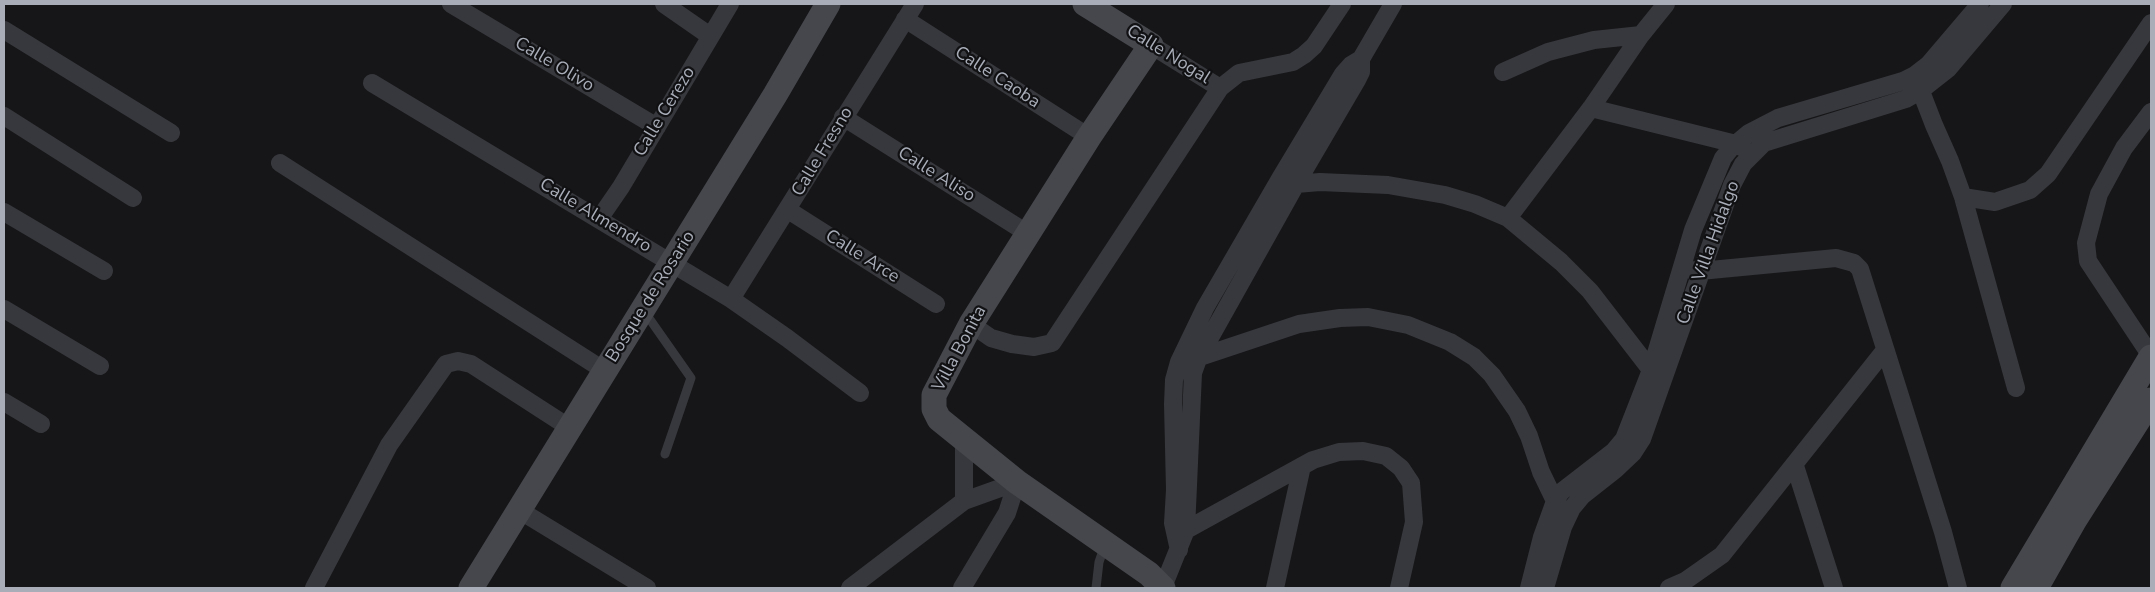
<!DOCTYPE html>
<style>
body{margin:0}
#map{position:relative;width:2155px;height:592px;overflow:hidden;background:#161618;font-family:"Nunito Sans",sans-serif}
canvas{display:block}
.frame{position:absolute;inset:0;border:5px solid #a8adb8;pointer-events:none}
</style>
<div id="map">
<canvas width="2155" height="592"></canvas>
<div class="frame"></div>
</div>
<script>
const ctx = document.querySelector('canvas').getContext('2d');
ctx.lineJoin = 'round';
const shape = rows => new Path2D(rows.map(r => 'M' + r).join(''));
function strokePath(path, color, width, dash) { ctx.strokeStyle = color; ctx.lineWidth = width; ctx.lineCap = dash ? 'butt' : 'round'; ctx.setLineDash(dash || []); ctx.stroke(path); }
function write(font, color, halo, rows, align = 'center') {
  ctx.font = font + ' "Nunito Sans",sans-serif'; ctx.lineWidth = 4.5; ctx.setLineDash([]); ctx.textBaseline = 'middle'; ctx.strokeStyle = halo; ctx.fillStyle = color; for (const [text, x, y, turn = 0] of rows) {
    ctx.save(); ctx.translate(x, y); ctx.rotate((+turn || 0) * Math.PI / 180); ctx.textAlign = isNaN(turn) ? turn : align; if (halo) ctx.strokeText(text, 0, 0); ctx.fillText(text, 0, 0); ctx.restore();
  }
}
strokePath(shape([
 [644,311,691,378,665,454],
 [1096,588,1099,562,1105,545]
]), '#37383d', 9);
strokePath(shape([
 [451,4,657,127],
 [664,4,710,36],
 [905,19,1089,137],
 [4,30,171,133],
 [1151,45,1220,88],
 [1503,72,1548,52,1594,40,1641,35],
 [1917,81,1934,125,1950,161,1963,197,2016,388],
 [372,83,731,299,787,338,860,393],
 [1591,108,1736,144,1743,148],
 [2151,112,2124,148,2099,194,2086,243,2088,261,2151,356],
 [4,116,133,198],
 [843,117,1027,233],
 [280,163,605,371],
 [1296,184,1320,182,1388,185,1445,195,1475,204,1508,218,1561,262,1590,291,1651,370],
 [1963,197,1995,202,2030,190,2048,174,2151,23],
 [788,210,936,304],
 [4,212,104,271],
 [1508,218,1591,108,1641,35,1666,4],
 [599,219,621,187,730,4],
 [1691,270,1700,271,1836,258,1854,263,1860,269,1943,532,1958,588],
 [731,299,915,4],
 [4,309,100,366],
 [971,324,991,338,1012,344,1034,347,1052,343,1220,88,1239,73,1293,62,1304,55,1314,46,1342,4],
 [1194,359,1299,324,1340,318,1368,317,1408,325,1450,342,1474,357,1492,375,1517,411,1529,436,1541,472,1555,501,1561,508],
 [4,402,41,424],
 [1795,466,1834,588],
 [964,501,964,439],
 [519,510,647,588],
 [1177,532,1186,530,1313,460,1339,452,1363,451,1386,456,1401,468,1411,483,1414,522,1399,588],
 [1179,550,1173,523,1175,490,1173,404,1174,380,1179,362,1205,308,1281,177,1343,74,1351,65,1361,59,1393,4],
 [1163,587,1186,530,1193,373,1198,359,1296,184,1357,80,1361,72,1361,59],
 [314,588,389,445,446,364,458,361,471,364,570,428],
 [850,588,964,501,1017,482],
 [962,588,1007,513,1017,482],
 [1275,588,1302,466],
 [1529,588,1542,537,1555,501,1561,492,1614,451,1624,439,1651,370,1693,230,1723,158,1731,148,1749,133,1778,118,1903,81,1915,75,1928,65,1980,4],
 [1545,588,1563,527,1572,508,1582,496,1615,470,1633,453,1642,439,1732,185,1743,164,1764,143,1906,99,1920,91,1948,69,2003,4],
 [1669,588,1685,581,1722,555,1885,350]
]), '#37383d', 18);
strokePath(shape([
 [1085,4,1151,45,1089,137,971,324,934,395,934,409,939,419,1017,482,1149,574,1163,588],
 [471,588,775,95,828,4],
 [2013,588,2151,357],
 [2036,588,2074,521,2151,400]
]), '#45474d', 25);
write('18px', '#a8adb8', '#111113', [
 ["Calle Nogal",1168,55,32],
 ["Calle Olivo",554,65,31],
 ["Calle Caoba",997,78,33],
 ["Calle Cerezo",665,112,-59],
 ["Calle Fresno",823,152,-59],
 ["Calle Aliso",936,175,32],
 ["Calle Almendro",595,216,31],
 ["Calle Villa Hidalgo",1709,253,-70],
 ["Calle Arce",862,257,32],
 ["Bosque de Rosario",651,297,-58],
 ["Villa Bonita",960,349,-62]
]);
</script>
